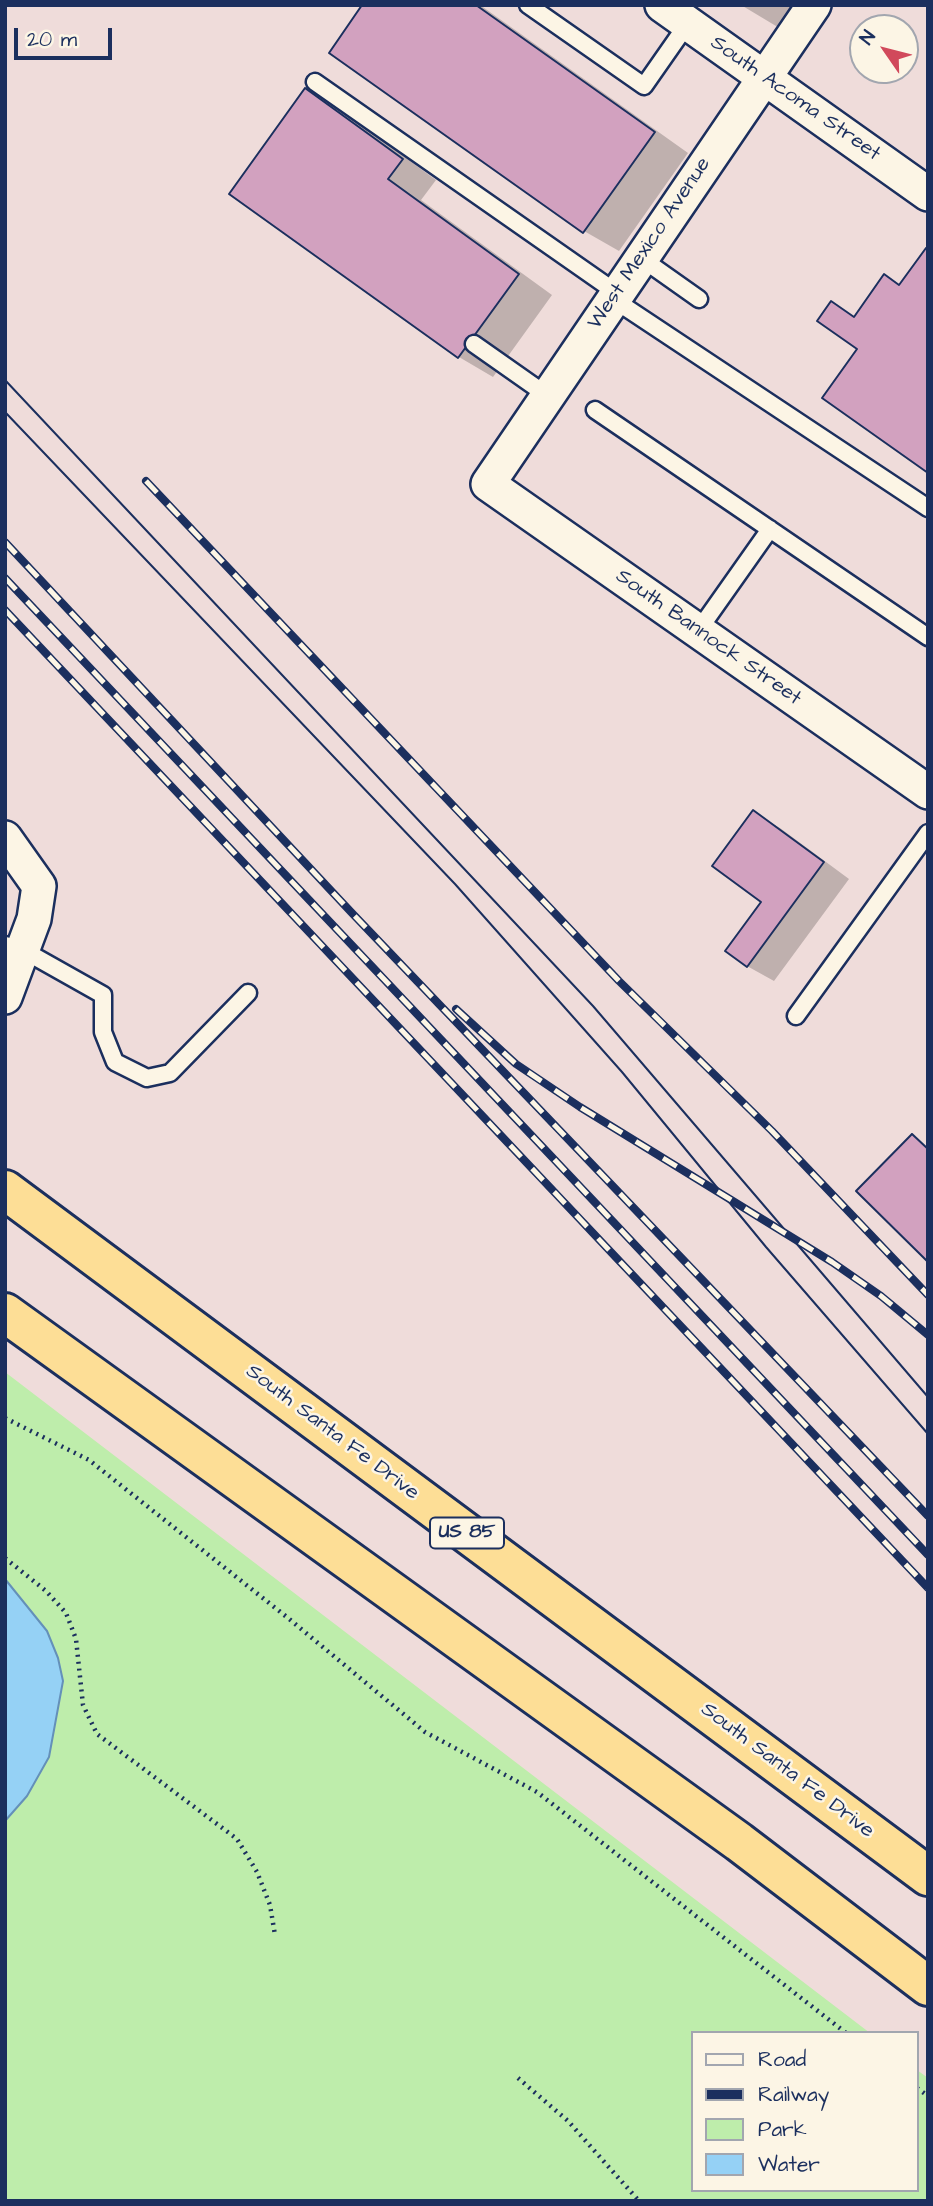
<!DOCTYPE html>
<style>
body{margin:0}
#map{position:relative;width:933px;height:2206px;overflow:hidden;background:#efdcda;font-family:"Architects Daughter",sans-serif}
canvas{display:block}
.frame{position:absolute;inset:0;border:7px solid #1b2f5e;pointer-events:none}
.legend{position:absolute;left:691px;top:2031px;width:228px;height:161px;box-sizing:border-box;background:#fcf5e5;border:2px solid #a2a6af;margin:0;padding:9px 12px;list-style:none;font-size:21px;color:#1b2f5e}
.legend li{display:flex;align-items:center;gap:14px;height:35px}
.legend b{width:35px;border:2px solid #a2a6af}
.north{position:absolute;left:849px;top:14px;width:70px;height:70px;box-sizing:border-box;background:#fcf5e5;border:2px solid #a2a6af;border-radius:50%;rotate:305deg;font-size:19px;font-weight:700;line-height:28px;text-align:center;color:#1b2f5e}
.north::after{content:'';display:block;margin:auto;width:24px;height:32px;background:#d1495b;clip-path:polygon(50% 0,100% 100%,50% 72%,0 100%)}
.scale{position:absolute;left:14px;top:28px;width:98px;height:32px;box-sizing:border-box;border:4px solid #1b2f5e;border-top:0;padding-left:9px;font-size:21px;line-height:24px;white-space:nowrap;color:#1b2f5e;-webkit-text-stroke:5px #fcf5e5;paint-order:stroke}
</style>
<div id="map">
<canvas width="933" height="2206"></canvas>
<div class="frame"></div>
<ul class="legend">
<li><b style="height:9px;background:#fcf5e5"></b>Road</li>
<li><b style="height:9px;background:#1b2f5e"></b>Railway</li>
<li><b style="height:19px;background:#beedab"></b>Park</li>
<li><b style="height:19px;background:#95d1f5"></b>Water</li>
</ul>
<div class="north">N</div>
<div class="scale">20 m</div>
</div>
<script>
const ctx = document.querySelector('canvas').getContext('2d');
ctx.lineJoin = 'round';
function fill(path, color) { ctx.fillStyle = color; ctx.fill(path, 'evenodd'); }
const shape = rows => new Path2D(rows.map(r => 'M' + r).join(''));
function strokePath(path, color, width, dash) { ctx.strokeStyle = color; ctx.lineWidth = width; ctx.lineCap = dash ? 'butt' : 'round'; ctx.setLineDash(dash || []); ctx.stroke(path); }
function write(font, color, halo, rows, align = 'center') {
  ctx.font = font + ' "Architects Daughter",sans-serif'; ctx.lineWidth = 5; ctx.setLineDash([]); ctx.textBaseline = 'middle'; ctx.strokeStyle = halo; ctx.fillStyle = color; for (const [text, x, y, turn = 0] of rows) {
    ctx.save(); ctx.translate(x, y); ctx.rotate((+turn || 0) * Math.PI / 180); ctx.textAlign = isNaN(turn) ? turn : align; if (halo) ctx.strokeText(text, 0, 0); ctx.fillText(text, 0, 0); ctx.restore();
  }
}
fill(shape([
 [5,1372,870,2033,693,2033,693,2190,917,2190,917,2070,928,2078,928,2201,5,2201]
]), '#beedab');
const water = shape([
 [5,1579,47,1631,58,1658,63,1681,49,1757,27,1796,5,1821,5,1579]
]);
fill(water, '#95d1f5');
strokePath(water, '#6490b9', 2);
fill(shape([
 [364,5,480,5,688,153,619,251,584,231,331,52],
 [741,5,805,5,786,32],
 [306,91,340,110,436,180,421,200,552,295,493,377,459,357],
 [753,813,780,828,849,879,774,981,747,966,763,902]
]), '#0003');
const building = shape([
 [362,5,476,5,655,132,583,233,329,53,362,5],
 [305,88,403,159,388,179,519,274,458,358,229,194,305,88],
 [926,248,928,249,928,473,822,398,857,349,817,321,831,301,854,317,884,274,899,285,926,248],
 [753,810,824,862,747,967,725,951,761,902,712,866,753,810],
 [912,1134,928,1149,928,1262,856,1191,912,1134]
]);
fill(building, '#d2a1bf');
strokePath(building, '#1b2f5e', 2);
const lane = shape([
 [528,5,644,86,688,23],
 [315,82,617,293],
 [641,258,699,299],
 [613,299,928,508],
 [474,344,548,396],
 [595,410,928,637],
 [698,631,770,529],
 [5,945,23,950,103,995,103,1032,115,1062,147,1078,170,1073,248,993],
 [796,1016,928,833]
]);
const street = shape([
 [662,5,928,194],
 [814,5,488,484,928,792],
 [5,838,39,886,34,919,5,997]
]);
const highway = shape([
 [5,1190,928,1876],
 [5,1313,739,1842,928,1986]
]);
strokePath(lane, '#1b2f5e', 21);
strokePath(street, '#1b2f5e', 38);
strokePath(highway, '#1b2f5e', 44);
strokePath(shape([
 [5,1418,89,1460,288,1618,425,1732,537,1792,846,2033],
 [5,1558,46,1591,66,1613,76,1639,83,1705,97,1734,237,1839,257,1872,270,1905,275,1935],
 [518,2078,568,2121,639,2201],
 [917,2088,928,2096]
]), '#1b2f5e', 4.5, [2, 5]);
strokePath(lane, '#fcf5e5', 16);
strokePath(street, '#fcf5e5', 33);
strokePath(highway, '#fdde96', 38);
strokePath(shape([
 [5,380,593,1006,928,1397],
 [5,412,455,884,622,1072,766,1247,928,1434]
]), '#1b2f5e', 2);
const rail = shape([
 [146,481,619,981,772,1131,928,1295],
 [5,542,351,912,928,1516],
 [5,578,928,1555],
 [5,610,928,1588],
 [456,1009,516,1064,580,1107,832,1262,881,1296,928,1335]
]);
strokePath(rail, '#1b2f5e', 8);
strokePath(rail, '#fcf5e5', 5, [16]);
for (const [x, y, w] of [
 [467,1533,74]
]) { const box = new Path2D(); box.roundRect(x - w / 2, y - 15.5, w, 31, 5); ctx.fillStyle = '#fcf5e5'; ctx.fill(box); strokePath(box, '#1b2f5e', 2); }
write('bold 19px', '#1b2f5e', null, [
 ["US 85",467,1533]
]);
write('21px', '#1b2f5e', '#fcf5e5', [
 ["South Acoma Street",795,99,35],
 ["West Mexico Avenue",650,244,-56],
 ["South Bannock Street",708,638,35],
 ["South Santa Fe Drive",332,1433,37],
 ["South Santa Fe Drive",787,1771,37]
]);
</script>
